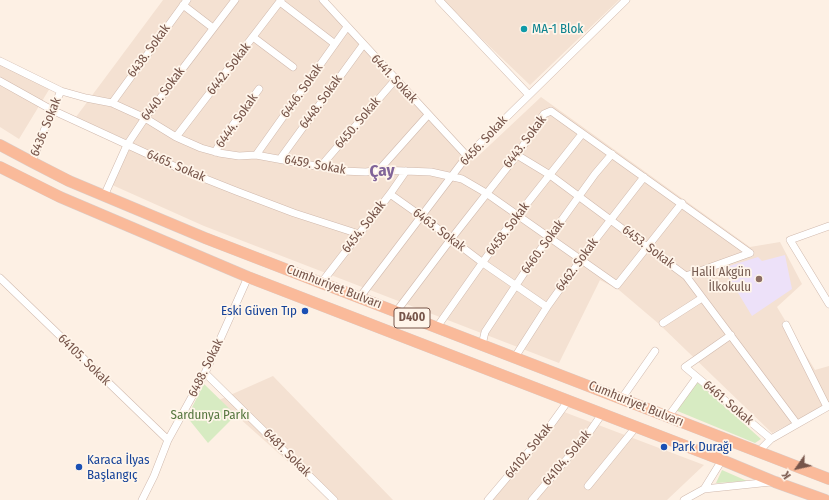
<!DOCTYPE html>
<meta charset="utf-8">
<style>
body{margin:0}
#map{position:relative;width:829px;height:500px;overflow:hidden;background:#fdf0e4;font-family:"Fira Sans Condensed",sans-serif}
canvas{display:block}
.north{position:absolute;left:777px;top:448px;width:40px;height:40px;-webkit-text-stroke:3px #fff5ea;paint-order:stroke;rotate:236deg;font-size:11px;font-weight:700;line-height:16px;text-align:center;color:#765449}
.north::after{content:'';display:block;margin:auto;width:14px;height:18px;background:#765449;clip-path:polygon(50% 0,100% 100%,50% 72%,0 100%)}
</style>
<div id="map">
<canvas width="829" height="500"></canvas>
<div class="north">K</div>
</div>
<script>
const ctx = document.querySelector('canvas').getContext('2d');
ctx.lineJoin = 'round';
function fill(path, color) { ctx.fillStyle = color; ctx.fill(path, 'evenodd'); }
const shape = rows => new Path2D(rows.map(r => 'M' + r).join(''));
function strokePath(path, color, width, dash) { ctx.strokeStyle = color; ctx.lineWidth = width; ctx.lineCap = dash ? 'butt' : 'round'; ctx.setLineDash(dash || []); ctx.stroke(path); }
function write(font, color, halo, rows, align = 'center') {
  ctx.font = font + ' "Fira Sans Condensed",sans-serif'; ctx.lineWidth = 3.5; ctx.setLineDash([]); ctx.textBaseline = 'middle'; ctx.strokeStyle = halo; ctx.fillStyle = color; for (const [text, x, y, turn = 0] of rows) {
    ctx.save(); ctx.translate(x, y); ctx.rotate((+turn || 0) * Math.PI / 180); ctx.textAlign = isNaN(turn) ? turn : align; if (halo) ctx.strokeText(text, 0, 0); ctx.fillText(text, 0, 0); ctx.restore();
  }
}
fill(shape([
 [163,0,328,0,475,159,541,97,750,247,780,242,802,284,777,307,815,370,829,366,829,404,772,433,659,324,619,290,600,280,559,363,204,226,110,184,133,143,76,117],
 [441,0,619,0,530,85],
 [0,64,50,88,19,139,0,127],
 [273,376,393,500,331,500,219,400],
 [564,412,704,465,667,500,484,500]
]), '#f4e1d2');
fill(shape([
 [785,255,792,289,752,316,723,268,758,257,762,261]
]), '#ede1f9');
fill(shape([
 [696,381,761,439,755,443,675,410],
 [204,384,236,415,208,443,187,417],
 [722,470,747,481,716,483]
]), '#d7ebc2');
const minor = shape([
 [323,0,467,156],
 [439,0,529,95],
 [280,2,335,44],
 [183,5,213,28],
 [253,37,293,67],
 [0,61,61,91,86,98,112,103,145,118,176,137,201,148,219,153,239,156,256,155,343,171,366,172,379,170,431,172,462,179,486,193,617,285,682,203],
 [0,81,52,110,178,168,236,191,294,213,359,234],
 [112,103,187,0],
 [176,137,281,0],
 [215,152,224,137,259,89],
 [256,155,347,27],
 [517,155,550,175,686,276,797,424],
 [280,159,363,45],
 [32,162,52,110,61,91],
 [321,166,395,80],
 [379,170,428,115],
 [390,194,421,216,483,263,547,307],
 [104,196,127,145,145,118,235,0],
 [829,226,790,240,829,304],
 [686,276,750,253],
 [0,278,168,440],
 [322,282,390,194,406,171],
 [360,297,467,156,626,0],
 [396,312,451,239,517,155,544,114,551,111,750,253],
 [663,323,702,298],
 [786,325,827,407],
 [437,327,502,235,582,134],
 [731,335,685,367,771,439],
 [482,345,485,332,530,264,595,174,612,154],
 [515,357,547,307,595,240,644,177],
 [205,373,334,500],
 [622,398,655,351],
 [668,417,697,377],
 [758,452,771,439,829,406],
 [588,486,636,427],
 [704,489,722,460],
 [142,500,154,476,168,440,205,373,248,277],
 [488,500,547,430,568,401],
 [532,500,588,434,602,414],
 [684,500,704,489,771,482]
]);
const trunk = shape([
 [0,145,32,162,69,181,205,238,829,479],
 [0,167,60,197,248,277,722,460,775,482,825,500]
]);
strokePath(minor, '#d0b9ad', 8);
strokePath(trunk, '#d9cfcc', 12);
strokePath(minor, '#fff', 7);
strokePath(trunk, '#faba9a', 11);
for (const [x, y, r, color] of [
 [524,29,4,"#0f9aa8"],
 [759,279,4,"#8d6e63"],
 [305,311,4,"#1a4fb4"],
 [664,447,4,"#1a4fb4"],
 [79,467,4,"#1a4fb4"]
]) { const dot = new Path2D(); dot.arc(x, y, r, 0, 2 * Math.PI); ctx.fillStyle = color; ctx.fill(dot); strokePath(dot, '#fff5ea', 1.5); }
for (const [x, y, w] of [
 [412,318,36]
]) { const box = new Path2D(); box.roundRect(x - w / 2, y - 10, w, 20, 3); ctx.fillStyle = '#fff5ea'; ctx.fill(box); strokePath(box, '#765449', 1); }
write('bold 12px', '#765449', null, [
 ["D400",412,318]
]);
write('13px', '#0d838f', '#fff5ea', [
 ["MA-1 Blok",532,29]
], 'left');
write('13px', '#765449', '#fff5ea', [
 ["6438. Sokak",149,51,-54],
 ["6442. Sokak",229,69,-52],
 ["6441. Sokak",394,79,47],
 ["6446. Sokak",302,91,-55],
 ["6440. Sokak",163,94,-53],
 ["6448. Sokak",321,102,-54],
 ["6444. Sokak",237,121,-55],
 ["6450. Sokak",358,123,-50],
 ["6436. Sokak",46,127,-68],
 ["6456. Sokak",484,141,-47],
 ["6443. Sokak",525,142,-53],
 ["6459. Sokak",315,165,10],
 ["6465. Sokak",176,166,23],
 ["6454. Sokak",364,227,-52],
 ["6458. Sokak",508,229,-53],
 ["6463. Sokak",439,230,37],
 ["6460. Sokak",543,247,-54],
 ["6453. Sokak",648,247,37],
 ["6462. Sokak",577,265,-54],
 ["Cumhuriyet Bulvarı",334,287,21],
 ["64105. Sokak",84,360,44],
 ["6488. Sokak",206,368,-64],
 ["6461. Sokak",728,403,40],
 ["Cumhuriyet Bulvarı",636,404,22],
 ["64102. Sokak",529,451,-51],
 ["6481. Sokak",287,453,45],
 ["64104. Sokak",567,458,-50]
]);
write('13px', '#785e54', '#fff5ea', [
 ["Halil Akgün",751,272],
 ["İlkokulu",751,287]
], 'right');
write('13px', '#164399', '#fff5ea', [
 ["Eski Güven Tıp",297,311,"right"],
 ["Park Durağı",672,447],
 ["Karaca İlyas",87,460],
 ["Başlangıç",87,475]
], 'left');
write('13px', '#55763e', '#fff5ea', [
 ["Sardunya Parkı",210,415]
]);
write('bold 17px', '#816499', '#fff5ea', [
 ["Çay",382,171]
]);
</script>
